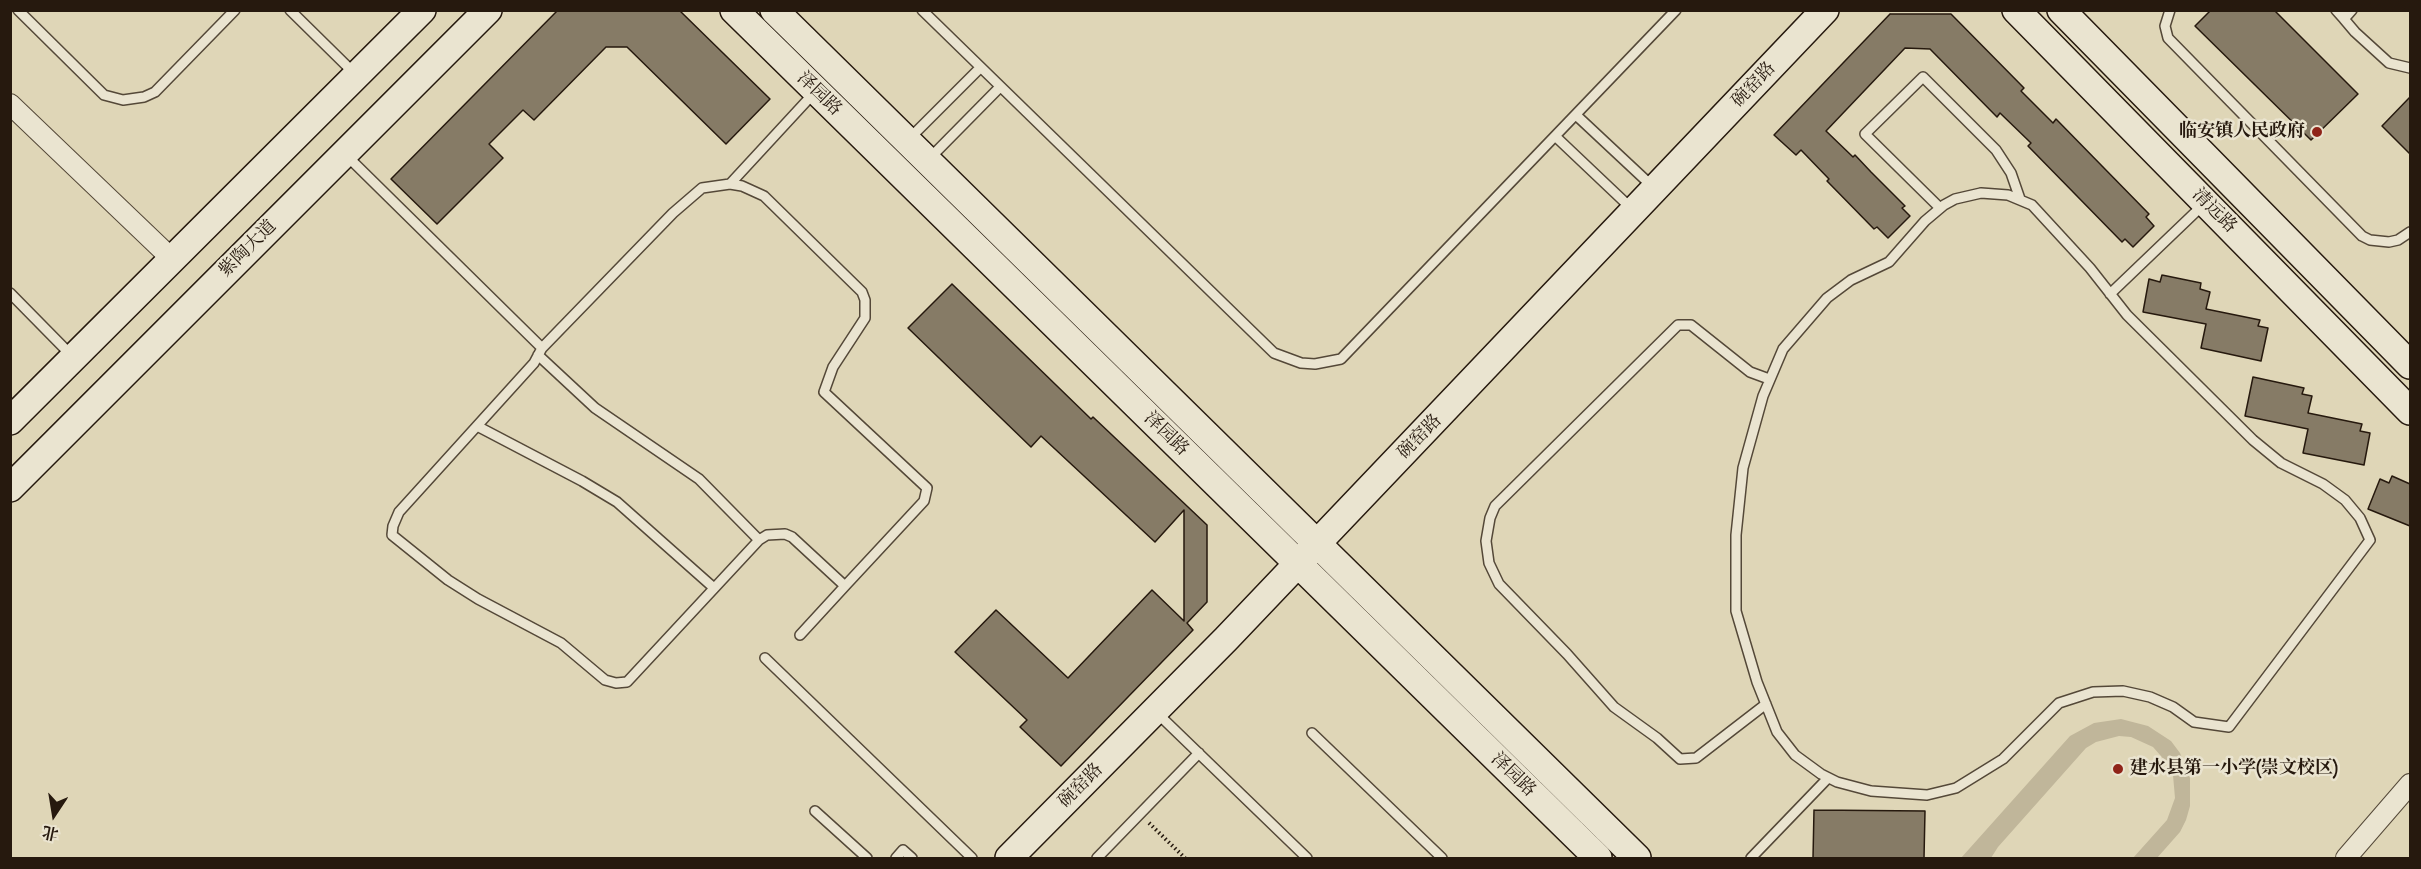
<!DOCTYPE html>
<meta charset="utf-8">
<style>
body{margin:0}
#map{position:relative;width:2421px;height:869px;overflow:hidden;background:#dfd6b7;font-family:"IM FELL Great Primer","Noto Serif SC",serif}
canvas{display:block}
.frame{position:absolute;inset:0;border:12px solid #26190e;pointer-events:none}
.north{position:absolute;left:24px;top:785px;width:60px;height:60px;-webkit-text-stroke:4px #eae4d0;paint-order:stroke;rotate:192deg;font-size:16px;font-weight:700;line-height:24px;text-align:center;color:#26190e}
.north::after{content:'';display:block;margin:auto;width:21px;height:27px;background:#26190e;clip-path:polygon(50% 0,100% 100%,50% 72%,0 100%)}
</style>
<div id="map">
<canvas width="2421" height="869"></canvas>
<div class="frame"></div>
<div class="north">北</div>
</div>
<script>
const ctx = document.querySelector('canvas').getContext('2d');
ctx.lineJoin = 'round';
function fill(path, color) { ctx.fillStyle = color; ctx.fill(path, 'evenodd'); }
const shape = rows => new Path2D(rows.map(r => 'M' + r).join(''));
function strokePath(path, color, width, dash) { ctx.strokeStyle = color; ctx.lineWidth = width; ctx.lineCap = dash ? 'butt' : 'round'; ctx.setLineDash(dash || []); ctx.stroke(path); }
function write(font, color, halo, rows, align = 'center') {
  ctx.font = font + ' "IM FELL Great Primer","Noto Serif SC",serif'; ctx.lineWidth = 5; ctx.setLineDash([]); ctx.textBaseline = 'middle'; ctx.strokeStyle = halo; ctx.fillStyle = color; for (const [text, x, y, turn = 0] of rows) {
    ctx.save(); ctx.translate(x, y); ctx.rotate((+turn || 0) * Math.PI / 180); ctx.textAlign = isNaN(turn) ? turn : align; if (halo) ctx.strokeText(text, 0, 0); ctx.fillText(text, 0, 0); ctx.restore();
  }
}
fill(shape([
 [2121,719,2148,726,2171,741,2180,753,2190,778,2190,806,2186,820,2180,832,2157,858,2133,858,2167,820,2175,798,2173,775,2168,764,2153,747,2131,737,2119,736,2096,742,2086,748,1998,847,1991,858,1961,858,2070,736,2094,723]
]), '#c0b69a');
const building = shape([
 [558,10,679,10,770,99,726,144,627,47,606,47,534,120,523,110,489,144,503,158,437,224,391,179,558,10],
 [2211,10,2274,10,2358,94,2311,140,2195,26,2211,10],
 [1890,14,1951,14,2024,88,2021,91,2053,123,2056,119,2149,214,2146,217,2154,226,2133,247,2125,239,2122,242,2028,146,2031,143,2000,113,1997,117,1930,49,1905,48,1826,131,1853,157,1855,155,1871,172,1905,206,1902,208,1910,216,1888,238,1877,227,1874,229,1827,181,1829,179,1801,150,1796,155,1774,135,1890,14],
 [2410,97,2410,154,2382,126,2410,97],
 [2162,275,2201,283,2200,289,2210,292,2206,309,2260,320,2258,326,2268,328,2261,361,2201,348,2206,324,2143,312,2149,279,2160,282,2162,275],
 [952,284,1091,419,1093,417,1207,525,1207,602,1187,623,1193,630,1061,766,1020,727,1027,720,955,652,996,610,1068,678,1152,590,1184,621,1184,510,1155,542,1041,436,1031,447,908,328,952,284],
 [2253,377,2304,388,2302,394,2312,396,2308,413,2362,424,2360,431,2370,433,2364,465,2303,453,2308,429,2245,416,2253,377],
 [2392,476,2410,484,2410,526,2368,509,2380,479,2389,483,2392,476],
 [1814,810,1925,811,1924,858,1813,858,1814,810]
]);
fill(building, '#867b66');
strokePath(building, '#26190e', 1.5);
const lane = shape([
 [18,10,104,95,123,100,144,97,155,92,235,10],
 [290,10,355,74],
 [922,10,1274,353,1301,363,1315,364,1341,359,1676,10],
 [2170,10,2165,26,2168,38,2362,236,2370,240,2389,242,2398,240,2410,232],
 [2336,10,2344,19,2352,10],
 [2344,19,2355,32,2389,63,2410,68],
 [1576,115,1653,187],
 [1555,136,1632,209],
 [908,140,980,68],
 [347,156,542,348],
 [928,160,1000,87],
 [730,184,814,93],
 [1981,193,2008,195,2032,205,2090,268,2127,315,2253,440,2281,463,2323,484,2345,500,2360,518,2370,540,2229,727,2194,722,2173,707,2150,697,2123,691,2093,692,2059,703,2003,759,1956,788,1927,795,1871,791,1837,782,1821,774,1795,755,1777,732,1757,682,1736,611,1736,535,1743,468,1763,396,1783,349,1827,298,1851,280,1889,262,1925,221,1944,205,1955,199,1981,193],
 [1940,208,1865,134,1923,77,1996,150,2011,173,2020,199],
 [10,293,72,356],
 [2110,294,2204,204],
 [538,355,595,408,699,479,759,540],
 [477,426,582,481,617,502,714,588],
 [800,635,845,586,924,501,927,488,824,392,833,367,865,318,865,300,862,292,764,196,742,186,730,184,702,188,673,213,542,348,534,363,399,512,393,526,392,535,448,580,478,599,561,643,605,680,616,683,627,682,759,540,767,535,785,534,792,537,845,586],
 [765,658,972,858],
 [1766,704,1696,758,1680,759,1657,738,1614,707,1567,654,1499,584,1489,563,1486,541,1490,518,1495,506,1678,325,1691,325,1750,372,1769,379],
 [1156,712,1307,858],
 [1312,733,1442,858],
 [815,811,867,858],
 [896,858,903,850,912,858],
 [1097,858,1199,753],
 [1751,858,1828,778]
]);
const street = shape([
 [10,104,172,259],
 [2346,858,2410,784]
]);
const secondary = shape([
 [734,10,1598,858],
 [774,10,1637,858],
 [2016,10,2410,411],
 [2061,10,2410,365],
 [10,421,422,10],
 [10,488,488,10],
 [1009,858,1226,639,1825,10]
]);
strokePath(lane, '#544838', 12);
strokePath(street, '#544838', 22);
strokePath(secondary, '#26190e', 30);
strokePath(shape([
 [1149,823,1185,858]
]), '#26190e', 4, [1.5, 3]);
strokePath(lane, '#eae4d0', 9);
strokePath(street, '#eae4d0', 20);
strokePath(secondary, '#eae4d0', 27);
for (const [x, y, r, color] of [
 [2317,132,6,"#8f2418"],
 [2118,769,6,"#8f2418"]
]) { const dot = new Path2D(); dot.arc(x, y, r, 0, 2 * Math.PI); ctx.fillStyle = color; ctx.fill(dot); strokePath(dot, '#eae4d0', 2); }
write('18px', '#26190e', '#eae4d0', [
 ["碗窑路",1754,85,-47],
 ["泽园路",819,94,44],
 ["清远路",2214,211,45],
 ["紫陶大道",248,249,-45],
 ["泽园路",1166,434,44],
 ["碗窑路",1420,437,-46],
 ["泽园路",1513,775,44],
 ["碗窑路",1081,786,-45]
]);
write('bold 18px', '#26190e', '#eae4d0', [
 ["临安镇人民政府",2305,132],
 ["建水县第一小学(崇文校区)",2130,769,"left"]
], 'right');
</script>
